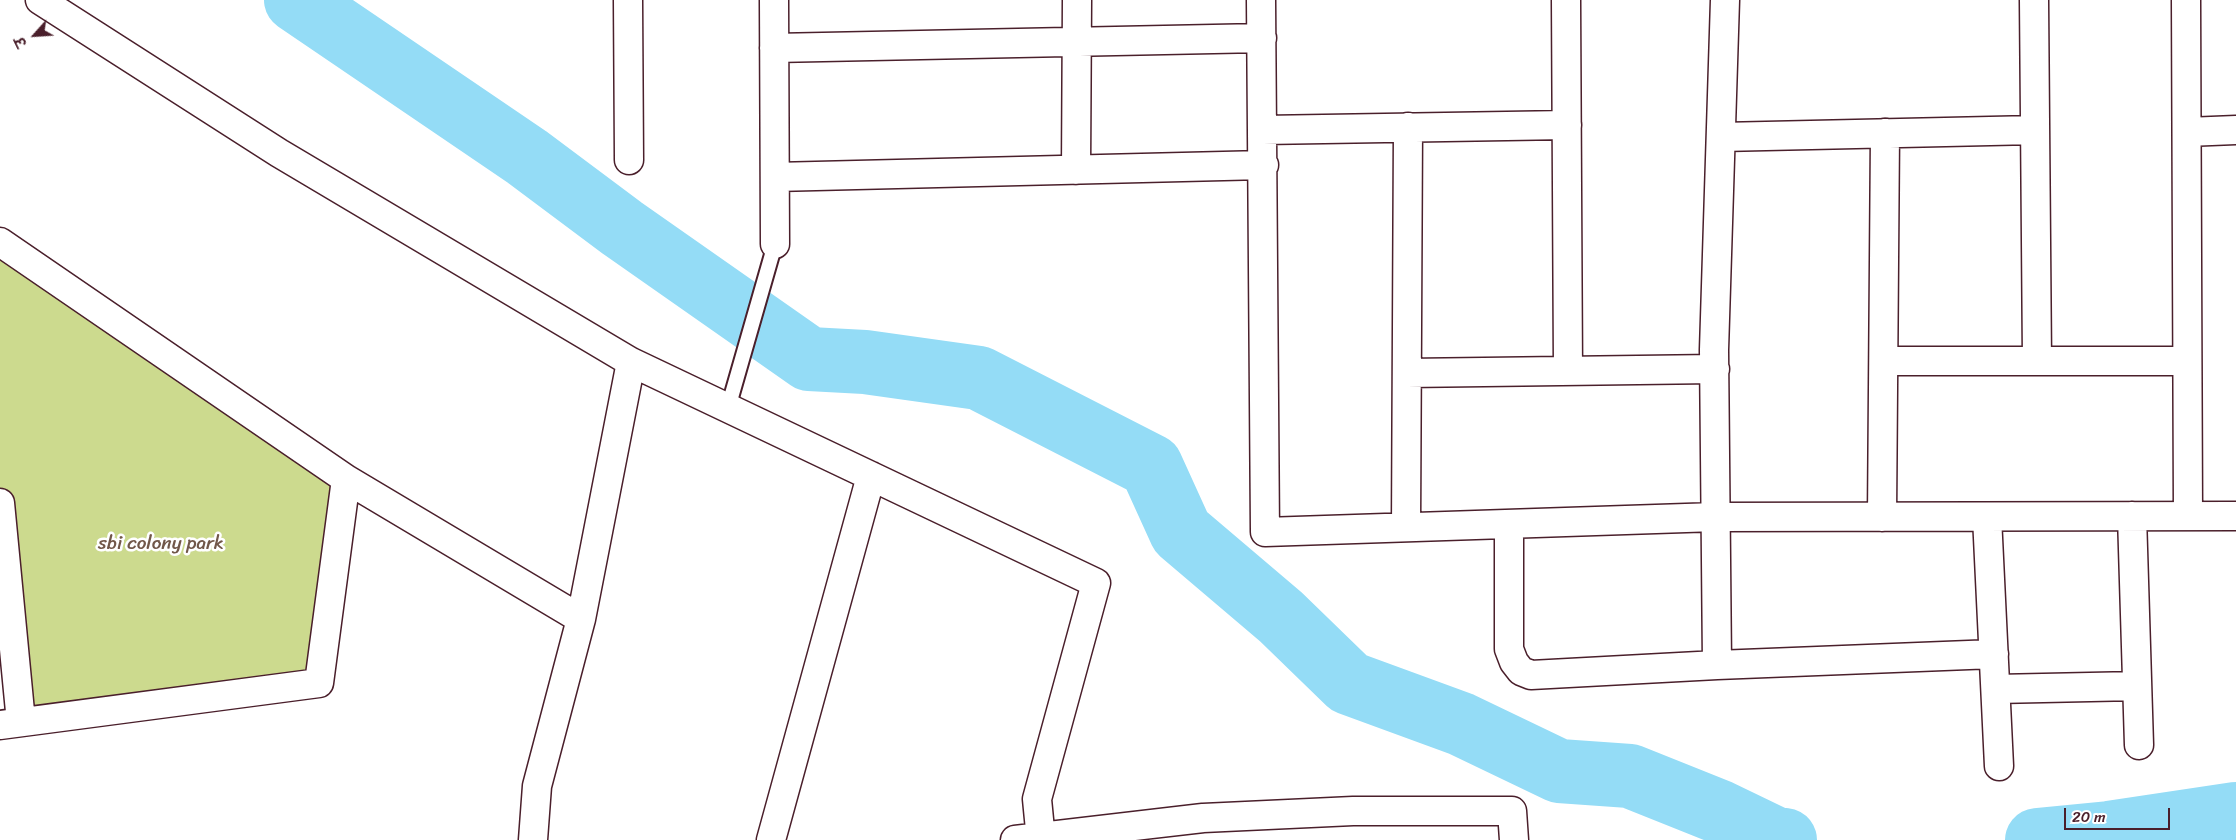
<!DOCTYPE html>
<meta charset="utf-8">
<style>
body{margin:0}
#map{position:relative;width:2236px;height:840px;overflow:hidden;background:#fff;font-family:Sriracha,"Playpen Sans Deva",sans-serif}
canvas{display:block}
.north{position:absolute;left:10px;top:10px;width:50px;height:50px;-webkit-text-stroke:4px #fff;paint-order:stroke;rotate:244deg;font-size:14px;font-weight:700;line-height:20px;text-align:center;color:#4a1f2b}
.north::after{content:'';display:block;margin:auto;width:18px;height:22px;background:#4a1f2b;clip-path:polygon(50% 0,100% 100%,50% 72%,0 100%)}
.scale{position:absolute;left:2064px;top:808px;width:106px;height:22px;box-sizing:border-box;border:2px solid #4a1f2b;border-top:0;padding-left:6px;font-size:15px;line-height:18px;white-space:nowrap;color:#4a1f2b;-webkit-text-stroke:4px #fff;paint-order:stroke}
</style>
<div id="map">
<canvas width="2236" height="840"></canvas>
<div class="north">उ</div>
<div class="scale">20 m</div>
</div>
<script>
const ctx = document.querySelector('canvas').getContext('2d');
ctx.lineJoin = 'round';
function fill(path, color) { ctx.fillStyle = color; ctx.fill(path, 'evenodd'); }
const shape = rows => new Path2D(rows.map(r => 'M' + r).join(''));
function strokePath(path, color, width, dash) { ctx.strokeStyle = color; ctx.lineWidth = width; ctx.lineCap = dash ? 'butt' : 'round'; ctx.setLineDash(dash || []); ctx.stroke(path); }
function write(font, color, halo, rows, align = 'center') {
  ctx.font = font + ' Sriracha,sans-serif'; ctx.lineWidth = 5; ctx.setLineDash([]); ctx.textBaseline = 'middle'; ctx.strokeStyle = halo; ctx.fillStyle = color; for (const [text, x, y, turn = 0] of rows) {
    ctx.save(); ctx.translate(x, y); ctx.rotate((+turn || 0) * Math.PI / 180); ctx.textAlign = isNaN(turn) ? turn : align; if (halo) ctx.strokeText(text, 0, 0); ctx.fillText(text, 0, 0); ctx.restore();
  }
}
fill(shape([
 [0,258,355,478,326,682,21,722,0,528]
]), '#ccda8e');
strokePath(shape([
 [296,0,527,157,622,228,809,359,865,362,979,378,1151,466,1181,532,1281,617,1349,683,1461,724,1559,771,1630,776,1720,812,1776,839,1785,840],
 [2037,840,2109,833,2236,814]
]), '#94dcf6', 64);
const lane = shape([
 [728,408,775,244]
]);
const street = shape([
 [40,0,279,153,631,362,1096,583,1037,799,1041,840],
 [628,0,629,160],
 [774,0,775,244],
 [1261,0,1265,532,1716,517,2236,516],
 [1566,0,1568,371],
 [1725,0,1714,350,1717,665,1994,654],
 [2034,0,2037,361],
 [2186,0,2188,516],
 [774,48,1262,38],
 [1263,130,1567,125],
 [2187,132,2236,130],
 [1721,137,2035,130],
 [1076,170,1077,0],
 [775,177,1264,165],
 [0,242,346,479,319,683,0,725],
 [1884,361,2187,361],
 [1407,373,1715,369],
 [346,479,581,619],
 [0,503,21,722],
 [2132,516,2139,745],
 [1882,517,1885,133],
 [1987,517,1999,766],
 [1509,524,1509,649,1514,662,1521,671,1531,675,1717,665],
 [1406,527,1408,127],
 [1996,689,2137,686],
 [533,840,537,786,581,619,631,362],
 [771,840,871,476],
 [1015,840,1203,818,1353,811,1512,811,1514,840]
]);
strokePath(lane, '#4a1f2b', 18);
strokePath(street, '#4a1f2b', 31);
strokePath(lane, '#fff', 14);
strokePath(street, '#fff', 28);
write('19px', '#715749', '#fff', [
 ["sbi colony park",161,544]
]);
</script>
